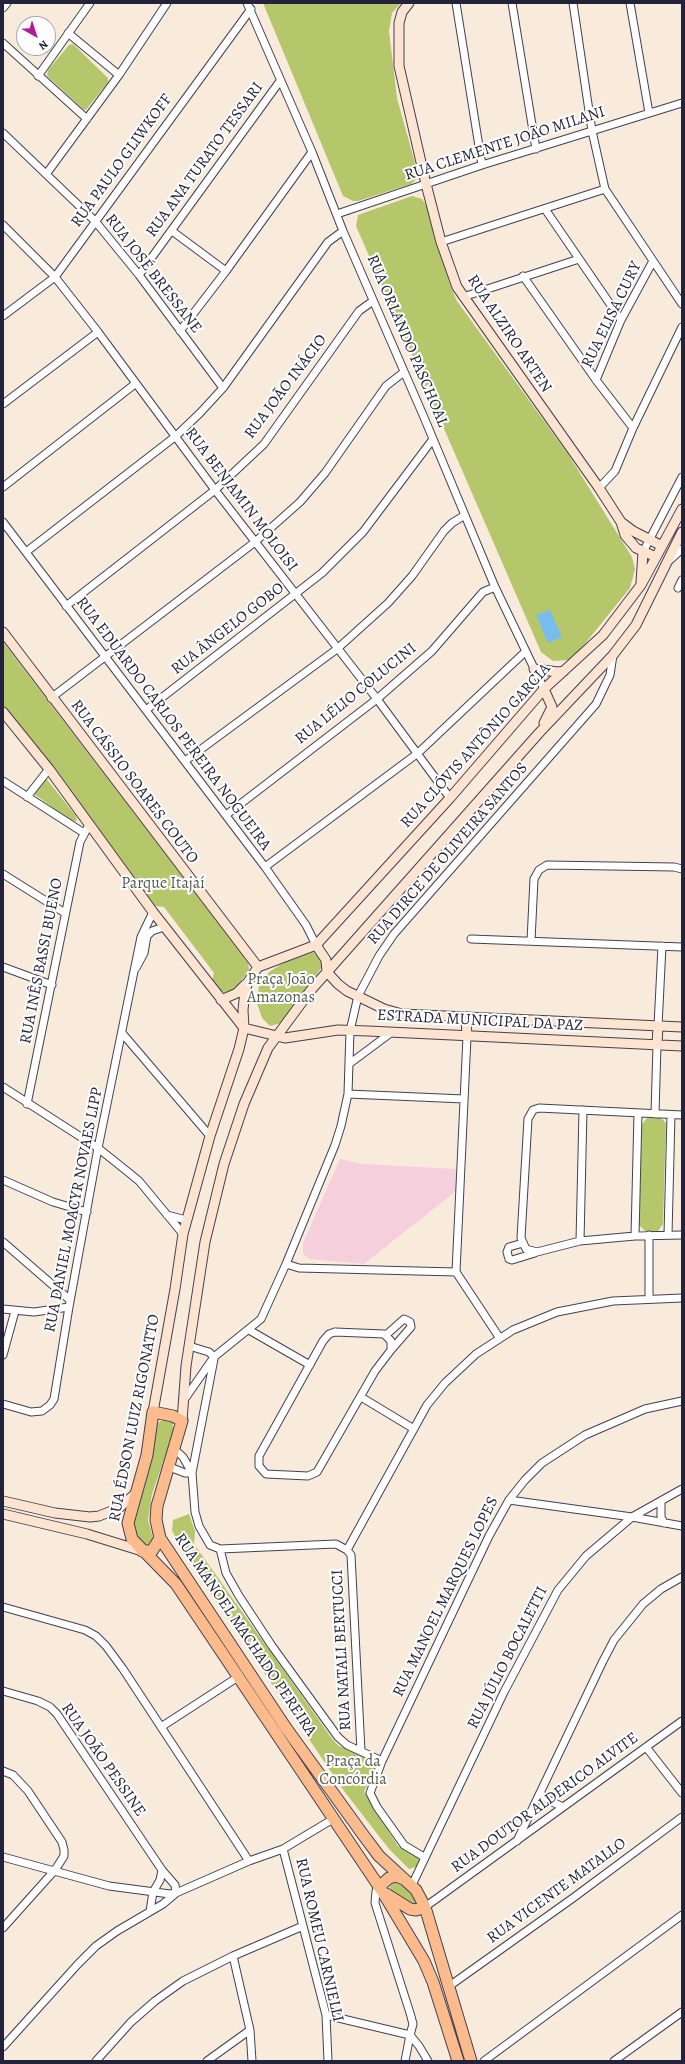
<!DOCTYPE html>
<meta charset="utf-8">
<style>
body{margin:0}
#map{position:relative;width:685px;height:2064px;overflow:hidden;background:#f9ebdb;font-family:Alegreya,serif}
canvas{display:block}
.frame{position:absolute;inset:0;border:4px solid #22223b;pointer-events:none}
.north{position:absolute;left:16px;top:16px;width:40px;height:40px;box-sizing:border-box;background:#fff;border:1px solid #a7a7b1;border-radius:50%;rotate:141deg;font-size:11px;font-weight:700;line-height:16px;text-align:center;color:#22223b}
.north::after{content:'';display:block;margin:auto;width:14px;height:18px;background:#b5179e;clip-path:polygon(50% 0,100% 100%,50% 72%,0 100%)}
</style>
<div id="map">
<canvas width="685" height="2064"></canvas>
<div class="frame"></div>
<div class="north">N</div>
</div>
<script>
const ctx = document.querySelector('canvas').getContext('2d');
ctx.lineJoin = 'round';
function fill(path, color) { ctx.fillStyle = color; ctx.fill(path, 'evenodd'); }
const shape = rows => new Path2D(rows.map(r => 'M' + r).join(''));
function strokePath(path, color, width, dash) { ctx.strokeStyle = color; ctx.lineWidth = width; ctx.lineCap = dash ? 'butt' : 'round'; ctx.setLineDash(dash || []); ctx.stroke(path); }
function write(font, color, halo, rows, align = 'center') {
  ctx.font = font + ' Alegreya,serif'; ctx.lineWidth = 4; ctx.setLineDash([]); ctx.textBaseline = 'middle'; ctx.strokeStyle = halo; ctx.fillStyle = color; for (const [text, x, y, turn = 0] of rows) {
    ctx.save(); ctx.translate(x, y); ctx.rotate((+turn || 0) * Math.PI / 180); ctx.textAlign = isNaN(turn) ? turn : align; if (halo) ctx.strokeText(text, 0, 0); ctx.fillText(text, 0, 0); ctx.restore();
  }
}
fill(shape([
 [340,1159,364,1164,456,1169,456,1191,364,1264,309,1259,303,1253,303,1243]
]), '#f5cfdb');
fill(shape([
 [263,3,401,3,392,13,389,31,397,98,418,174,417,179,411,184,358,201,353,201,343,196],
 [73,44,108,78,108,82,86,110,83,109,47,76,48,70,69,45],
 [412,196,422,199,428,208,452,290,457,301,568,454,632,557,635,569,630,588,575,656,569,660,553,661,541,652,356,226,358,215],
 [3,642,248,962,249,970,234,990,225,992,220,991,212,981,214,973,164,907,154,906,3,707],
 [45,777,76,816,77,821,71,821,33,793],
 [314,952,319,956,322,962,322,967,281,1023,270,1026,262,1018,257,1003,259,985,269,972,285,962],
 [648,1117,661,1118,666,1123,663,1224,658,1231,646,1232,639,1225,642,1124],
 [164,1419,172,1422,174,1431,152,1494,148,1520,154,1542,145,1548,133,1533,132,1515,154,1433,159,1422],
 [189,1514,195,1531,194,1544,333,1740,339,1746,354,1751,375,1762,374,1769,364,1792,398,1846,420,1859,416,1867,409,1869,389,1849,344,1791,182,1551,172,1530,173,1520],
 [397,1881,402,1883,416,1894,420,1904,408,1906,390,1889,390,1886]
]), '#b6c76b');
fill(shape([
 [550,610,562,637,548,643,536,615]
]), '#79bdef');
const street = shape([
 [247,3,312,152,343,231,423,415,495,587,544,689],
 [456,3,482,165],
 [512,3,536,149],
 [573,3,592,131,605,189,682,304],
 [630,3,649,113],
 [3,8,7,3],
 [68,33,119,75],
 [3,43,87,119],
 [38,76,90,3],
 [3,133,95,221,139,275,223,388],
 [47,173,119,75,167,3],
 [545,209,621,320],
 [337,214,482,165,682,103],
 [3,225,55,277,98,332,215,490,377,699,450,798],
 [172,231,226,271],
 [441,242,605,189],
 [139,275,280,81],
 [523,276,596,380,633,428],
 [463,297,579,259],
 [3,316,55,277,251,9],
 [180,331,226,271,312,152],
 [596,380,621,320,653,261],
 [3,404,98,332],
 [3,487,135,384],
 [599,488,615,471,633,428,682,327],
 [3,522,265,867,306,925,316,945],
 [26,552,176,436,200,413,223,388,328,242,343,231],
 [643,552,682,477],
 [670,560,682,549],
 [678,588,682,580],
 [66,606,215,490,264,444,359,311,373,301],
 [51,698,255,542,300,502,325,473,386,386,404,372],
 [146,710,322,573,363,532,433,439],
 [185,761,337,649,388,603,412,576,444,531,452,523,465,515],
 [3,781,84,833],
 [27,797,49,769],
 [226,815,377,699,432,651,483,592,495,587],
 [265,867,418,753,525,652],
 [3,874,65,913],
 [471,939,682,947],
 [531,941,534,879,539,870,547,865,674,867,682,869],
 [3,967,52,985],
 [136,968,144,953,147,936,152,931,164,927],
 [658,1026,662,946],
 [122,1033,210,1136],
 [467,1037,456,1272,499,1337],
 [349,1064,392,1032],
 [3,1087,98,1148,128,1172,139,1181,183,1234],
 [348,1094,464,1099],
 [27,1104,80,842,89,825],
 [655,1114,657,1045],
 [682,1115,539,1108,533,1110,528,1119,521,1238,526,1249,537,1252,580,1241,635,1236,682,1235],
 [3,1180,53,1202,87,1212],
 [167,1215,186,1220],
 [668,1235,671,1115],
 [635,1236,638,1113],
 [580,1241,583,1110],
 [3,1242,70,1300],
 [523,1243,509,1247,507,1252,509,1259,512,1260,535,1253],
 [286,1264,299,1268,456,1272],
 [649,1299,649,1235],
 [3,1309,34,1312,69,1307],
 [249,1330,310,1365],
 [335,1332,384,1334,391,1341,391,1350,375,1371,317,1472,308,1476,266,1474,259,1466,259,1456,323,1341,329,1334,335,1332],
 [386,1335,404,1319,410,1322,411,1327,391,1350],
 [189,1346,209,1352,214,1357],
 [3,1355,15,1311],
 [214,1359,192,1473,195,1512,199,1526,210,1545,220,1549,336,1544,347,1550,351,1555,361,1751],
 [361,1397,414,1429],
 [184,1400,214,1357,261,1319,286,1264,335,1145,341,1126,348,1094,350,1031,358,996,379,956,394,934,596,704,610,675,613,655],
 [3,1404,31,1412,42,1411,50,1405,54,1399,69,1307,98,1148,141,937,153,912],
 [173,1448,183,1457,192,1473],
 [167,1466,185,1473,192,1473],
 [509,1500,632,1517,682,1526],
 [661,1501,661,1517,664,1523],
 [220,1549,226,1573,239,1596,272,1646,338,1737,347,1745,382,1761],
 [347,1550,427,1405,445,1383,476,1354,513,1330,557,1312,613,1301,682,1298],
 [3,1607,85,1630,96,1636,106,1646,123,1669,249,1861],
 [3,1691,38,1701,50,1707,57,1714,162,1870,175,1885,176,1893],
 [161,1727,238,1677],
 [646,1747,682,1793],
 [3,1771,13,1775,28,1791,62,1842,64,1850,64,1856,55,1870,3,1928],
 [541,1794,548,1800,563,1807],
 [517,1841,603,1661,614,1640,643,1604,661,1589,682,1577],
 [283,1849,326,2015,328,2061],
 [3,1857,109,1886,170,1894,176,1893],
 [424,1857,404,1845,377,1807,370,1793,382,1761,489,1536,509,1500,525,1480,542,1463,585,1435,645,1409,682,1401],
 [412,1885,504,1692,558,1590,586,1556,632,1517,682,1489],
 [425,1907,682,1721],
 [150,1911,153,1892,160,1880,162,1870],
 [233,1956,250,2030,252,2061],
 [448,1987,573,1898,682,1817],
 [326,2015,410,2035,413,2024,410,2013,375,1903,376,1891,379,1887],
 [3,2047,78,1964,96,1946,117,1931,163,1904,176,1893,249,1861,283,1849,333,1819],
 [96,2061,131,2022,155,2001,183,1981,233,1956,303,1926],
 [207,2061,250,2030],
 [405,2061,410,2035,419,2046,428,2061],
 [484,2061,682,1915],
 [614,2061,682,2012]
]);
const secondary = shape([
 [409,3,402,12,399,23,399,66,426,184,441,242,457,287,599,488,621,522,633,531,662,546],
 [621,522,625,535,636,548,656,557],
 [641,582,643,552],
 [3,632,258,967],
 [534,669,558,672,564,671],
 [3,712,49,769,153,912,244,1028],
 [544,723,552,707,544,689],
 [316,945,326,960,327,972],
 [258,967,316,945,450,798,544,689,603,635,641,585,682,509],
 [327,972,338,984,347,991,384,1009,402,1014,682,1027],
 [221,1000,237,993,246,984],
 [466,1018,467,1037],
 [244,1028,285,1038,338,1030,368,1031,682,1046],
 [657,1045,658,1026],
 [153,1412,175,1289,183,1234,210,1136,239,1049,244,1028,243,1010,245,991,248,982,258,967],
 [182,1421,186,1366,205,1242,224,1164,244,1104,268,1048,311,990,539,733,613,655,636,625,682,532],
 [3,1501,55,1513,90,1517,99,1516,119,1508,136,1493],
 [3,1514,87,1534,142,1551]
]);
const primary = shape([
 [142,1551,152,1551,160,1538],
 [379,1887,389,1878,396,1876,404,1879],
 [386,1894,410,1909,416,1910,425,1907],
 [458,2061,433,1982,424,1961,382,1891,176,1584,132,1539,128,1523,147,1455,153,1412,173,1416,182,1421,157,1506,156,1520,160,1538,286,1728,364,1836,379,1856,416,1890,425,1907,471,2061]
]);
strokePath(street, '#424053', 9);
strokePath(secondary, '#424053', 11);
strokePath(primary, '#424053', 13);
strokePath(street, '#fff', 7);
strokePath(secondary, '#fde4d1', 9);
strokePath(primary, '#fbbb8c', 11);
write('16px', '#22223b', '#fff', [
 ["RUA CLEMENTE JOÃO MILANI",505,144,-18],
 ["RUA ANA TURATO TESSARI",205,160,-54],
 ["RUA PAULO GLIWKOFF",122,161,-54],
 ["RUA JOSÉ BRESSANE",153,274,52],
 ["RUA ELISA CURY",612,315,-64],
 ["RUA ALZIRO ARTEN",509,334,56],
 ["RUA ORLANDO PASCHOAL",407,341,67],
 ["RUA JOÃO INÁCIO",286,387,-53],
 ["RUA BENJAMIN MOLOISI",241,500,53],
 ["RUA ÂNGELO GOBO",228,629,-38],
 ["RUA LÉLIO COLUCINI",356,694,-39],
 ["RUA EDUARDO CARLOS PEREIRA NOGUEIRA",173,724,53],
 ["RUA CLÓVIS ANTÔNIO GARCIA",476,746,-48],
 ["RUA CÁSSIO SOARES COUTO",134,782,53],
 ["RUA DIRCE DE OLIVEIRA SANTOS",448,854,-49],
 ["RUA INÊS BASSI BUENO",42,961,-79],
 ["ESTRADA MUNICIPAL DA PAZ",480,1021,3],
 ["RUA DANIEL MOACYR NOVAES LIPP",74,1210,-79],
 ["RUA ÉDSON LUIZ RIGONATTO",135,1418,-79],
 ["RUA MANOEL MARQUES LOPES",446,1597,-64],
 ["RUA MANOEL MACHADO PEREIRA",245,1635,56],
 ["RUA NATALI BERTUCCI",342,1650,-93],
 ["RUA JÚLIO BOCALETTI",508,1658,-63],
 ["RUA JOÃO PESSINE",103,1760,55],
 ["RUA DOUTOR ALDERICO ALVITE",545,1803,-36],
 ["RUA VICENTE MATALLO",557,1891,-36],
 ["RUA ROMEU CARNIELLI",319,1940,77]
]);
write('16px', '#565c4c', '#fff', [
 ["Parque Itajaí",163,884],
 ["Praça João",281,980],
 ["Amazonas",281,998],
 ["Praça da",353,1762],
 ["Concórdia",353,1780]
]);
</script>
